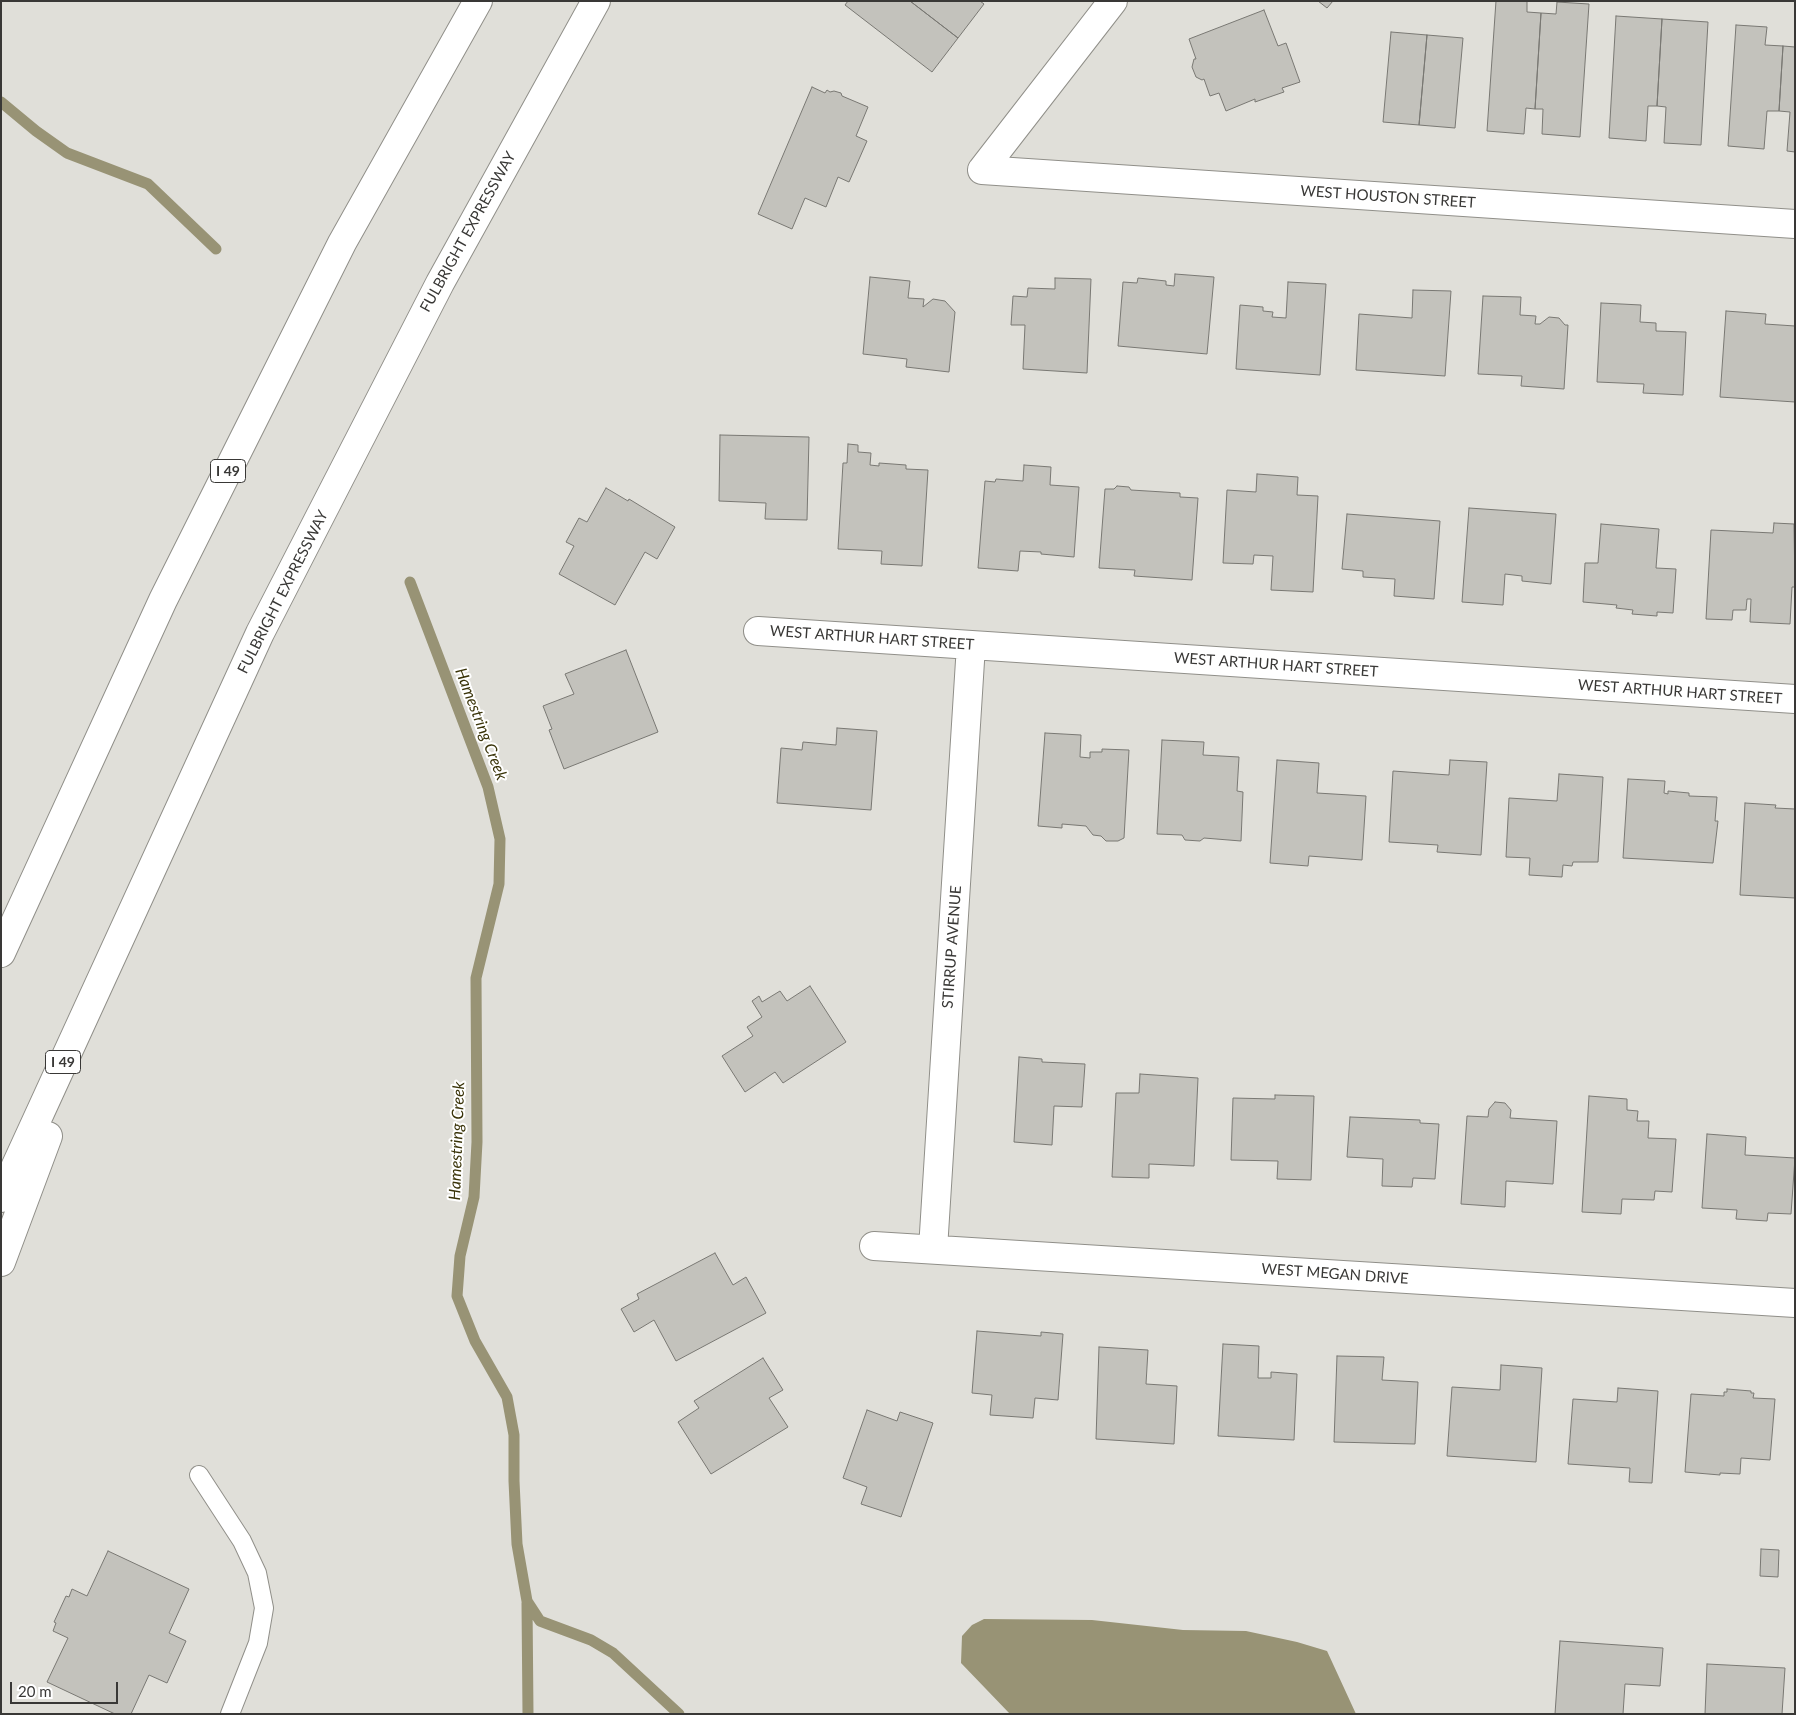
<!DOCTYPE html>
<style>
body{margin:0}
#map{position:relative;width:1796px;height:1715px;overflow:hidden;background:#e0dfd9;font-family:Lato,sans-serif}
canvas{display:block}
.frame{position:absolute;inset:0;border:2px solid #393836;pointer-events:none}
.scale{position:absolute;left:10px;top:1682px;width:108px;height:22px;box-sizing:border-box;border:2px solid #393836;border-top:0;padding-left:6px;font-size:15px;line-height:18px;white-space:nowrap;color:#393836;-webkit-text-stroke:4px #fff;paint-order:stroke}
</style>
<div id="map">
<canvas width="1796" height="1715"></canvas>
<div class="frame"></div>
<div class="scale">20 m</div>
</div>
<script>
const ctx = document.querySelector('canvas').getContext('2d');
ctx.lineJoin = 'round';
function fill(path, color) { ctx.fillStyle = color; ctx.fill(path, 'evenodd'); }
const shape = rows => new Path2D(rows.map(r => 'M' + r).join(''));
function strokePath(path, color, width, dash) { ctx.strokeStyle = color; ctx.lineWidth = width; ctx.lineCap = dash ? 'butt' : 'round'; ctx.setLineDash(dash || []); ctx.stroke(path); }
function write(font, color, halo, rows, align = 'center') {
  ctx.font = font + ' Lato,sans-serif'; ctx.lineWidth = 4; ctx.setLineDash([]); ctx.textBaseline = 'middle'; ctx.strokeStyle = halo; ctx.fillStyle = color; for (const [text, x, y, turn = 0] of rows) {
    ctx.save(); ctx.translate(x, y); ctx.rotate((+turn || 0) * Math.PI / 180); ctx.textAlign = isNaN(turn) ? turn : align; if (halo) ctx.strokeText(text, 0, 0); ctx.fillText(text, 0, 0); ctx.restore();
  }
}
fill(shape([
 [984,1619,1092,1620,1183,1630,1246,1631,1297,1642,1327,1651,1356,1714,1010,1714,961,1663,962,1636,972,1625]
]), '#989375');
strokePath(shape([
 [1,102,36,131,67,153,148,184,216,249],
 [410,582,488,787,500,839,499,884,476,978,477,1142,474,1197,460,1256,457,1296,475,1341,507,1397,514,1435,514,1481,517,1544,527,1601,540,1621,591,1640,613,1653,679,1714],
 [527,1603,528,1714]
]), '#989375', 11);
const building = shape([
 [848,1,910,1,958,38,932,72,845,5,848,1],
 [910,1,980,1,984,4,958,38,910,1],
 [1318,1,1333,1,1327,8,1318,1],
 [1496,1,1527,1,1527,12,1541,13,1535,109,1526,108,1524,134,1487,131,1496,1],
 [1557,2,1589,4,1580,137,1542,134,1543,109,1535,109,1541,13,1556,14,1557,2],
 [1264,10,1278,46,1286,43,1300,82,1282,88,1284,92,1255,102,1255,99,1226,111,1219,93,1210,96,1204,79,1202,80,1196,77,1192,67,1194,59,1196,59,1189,39,1264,10],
 [1616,16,1662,19,1657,106,1648,106,1646,141,1609,138,1616,16],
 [1662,19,1708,22,1701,145,1664,143,1666,107,1657,106,1662,19],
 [1736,25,1767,27,1765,45,1783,46,1779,111,1767,111,1764,149,1728,146,1736,25],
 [1391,32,1427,35,1419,125,1383,122,1391,32],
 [1427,35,1463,38,1455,128,1419,125,1427,35],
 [1783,46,1795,47,1795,152,1787,151,1790,112,1779,111,1783,46],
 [812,87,825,93,827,90,830,92,834,91,841,93,842,96,868,107,856,136,867,141,849,182,838,177,826,207,805,198,792,229,758,214,812,87],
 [1175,274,1214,277,1207,354,1118,346,1123,282,1137,283,1138,278,1166,281,1166,285,1174,286,1175,274],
 [870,277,910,281,908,298,924,299,923,307,933,299,945,301,955,312,949,372,906,367,907,359,863,354,870,277],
 [1055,278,1091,279,1087,373,1023,369,1025,325,1011,325,1013,296,1027,297,1028,288,1055,289,1055,278],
 [1288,282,1326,284,1320,375,1236,369,1240,305,1263,307,1263,311,1273,312,1272,317,1286,318,1288,282],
 [1413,290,1451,291,1445,376,1356,370,1359,314,1412,318,1413,290],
 [1483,296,1521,297,1520,315,1536,316,1535,324,1540,324,1549,317,1559,318,1565,325,1568,325,1564,389,1521,386,1522,376,1478,374,1483,296],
 [1601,303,1641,305,1640,322,1656,323,1656,331,1686,332,1683,395,1643,393,1644,384,1597,382,1601,303],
 [1726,311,1766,314,1765,324,1795,326,1795,402,1720,397,1726,311],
 [720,435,809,437,807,520,765,519,766,503,719,501,720,435],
 [848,444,858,445,858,452,871,453,870,465,879,466,879,463,906,465,906,469,928,470,922,566,881,564,882,551,838,549,843,463,847,463,848,444],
 [1024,465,1051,467,1050,485,1079,487,1074,557,1041,554,1041,552,1020,551,1018,571,978,568,985,481,995,482,996,479,1023,481,1024,465],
 [1257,474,1298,477,1297,495,1318,496,1313,592,1271,590,1273,556,1254,555,1253,564,1223,563,1227,490,1256,492,1257,474],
 [1117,486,1129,487,1131,490,1180,493,1180,497,1198,498,1192,580,1134,576,1135,570,1099,568,1105,489,1114,489,1117,486],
 [606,488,628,501,629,499,675,527,657,559,645,552,615,605,559,574,574,546,566,542,579,518,587,522,606,488],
 [1469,508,1556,514,1551,584,1522,581,1522,576,1505,574,1503,605,1462,602,1469,508],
 [1347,514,1440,521,1434,599,1394,596,1395,579,1363,577,1363,571,1342,569,1347,514],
 [1774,523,1794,524,1795,587,1792,587,1790,624,1750,622,1751,599,1747,599,1746,610,1733,610,1732,620,1706,619,1711,530,1773,533,1774,523],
 [1601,524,1659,529,1656,568,1676,569,1673,613,1657,612,1657,616,1632,614,1633,610,1616,608,1617,605,1583,602,1585,563,1598,563,1601,524],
 [626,650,658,732,564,769,549,730,552,729,543,706,574,694,565,674,626,650],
 [837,728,877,731,871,810,777,803,781,748,802,750,803,742,836,745,837,728],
 [1045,733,1081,735,1080,757,1090,758,1090,752,1102,752,1102,749,1129,750,1124,838,1118,841,1106,841,1101,836,1093,835,1086,826,1062,824,1062,828,1038,826,1045,733],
 [1162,740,1204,742,1203,755,1239,757,1237,791,1243,792,1241,841,1204,838,1200,841,1185,840,1182,835,1157,834,1162,740],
 [1277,760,1319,763,1317,793,1366,796,1362,860,1309,856,1308,866,1270,863,1277,760],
 [1450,760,1487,762,1481,855,1437,852,1438,845,1389,842,1393,771,1449,775,1450,760],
 [1559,774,1603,777,1598,862,1573,862,1572,866,1563,865,1562,877,1529,875,1530,858,1506,857,1509,798,1557,801,1559,774],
 [1628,779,1665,781,1664,793,1668,794,1668,791,1689,793,1689,796,1717,797,1715,821,1718,821,1713,863,1623,858,1628,779],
 [1745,803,1776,805,1775,808,1795,809,1795,898,1740,895,1745,803],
 [810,986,846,1042,783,1083,775,1072,745,1092,722,1056,753,1036,747,1027,762,1017,752,1001,759,996,762,1002,780,991,787,1001,810,986],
 [1019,1057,1042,1059,1042,1062,1085,1064,1082,1107,1054,1106,1052,1145,1014,1142,1019,1057],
 [1140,1074,1198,1078,1194,1166,1149,1164,1149,1178,1112,1177,1116,1093,1139,1093,1140,1074],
 [1275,1095,1314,1096,1311,1180,1277,1179,1278,1161,1231,1160,1233,1098,1275,1099,1275,1095],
 [1589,1096,1627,1099,1627,1110,1638,1111,1637,1121,1649,1121,1648,1138,1676,1139,1672,1192,1655,1191,1654,1200,1622,1199,1621,1214,1582,1212,1589,1096],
 [1495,1102,1505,1103,1511,1110,1510,1118,1557,1121,1553,1184,1506,1181,1505,1207,1461,1204,1467,1116,1488,1117,1489,1109,1495,1102],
 [1350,1117,1420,1120,1420,1123,1439,1124,1435,1179,1413,1178,1412,1187,1382,1186,1383,1159,1347,1157,1350,1117],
 [1707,1134,1746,1137,1745,1155,1795,1158,1791,1214,1768,1213,1767,1221,1736,1219,1737,1210,1702,1208,1707,1134],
 [715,1253,733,1285,746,1277,766,1313,676,1361,654,1320,634,1332,621,1309,639,1299,637,1294,715,1253],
 [977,1331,1041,1336,1041,1332,1063,1334,1058,1400,1035,1398,1033,1418,990,1415,992,1395,972,1393,977,1331],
 [1223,1344,1259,1346,1258,1378,1271,1378,1271,1372,1297,1374,1294,1440,1218,1436,1223,1344],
 [1099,1347,1148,1350,1146,1384,1177,1386,1174,1444,1096,1439,1099,1347],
 [1337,1356,1384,1357,1382,1380,1418,1382,1415,1444,1334,1442,1337,1356],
 [763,1358,783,1390,769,1398,788,1427,711,1474,678,1422,699,1408,694,1401,763,1358],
 [1501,1365,1542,1368,1536,1462,1447,1456,1452,1387,1500,1390,1501,1365],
 [1618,1388,1658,1391,1652,1483,1629,1482,1630,1468,1568,1464,1573,1399,1617,1402,1618,1388],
 [1727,1389,1751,1391,1751,1393,1754,1393,1753,1398,1775,1399,1770,1460,1741,1458,1740,1474,1720,1473,1720,1475,1685,1472,1691,1394,1724,1396,1724,1392,1727,1392,1727,1389],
 [867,1410,897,1421,900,1412,933,1423,901,1517,861,1504,867,1487,843,1478,867,1410],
 [1761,1549,1779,1550,1778,1577,1760,1576,1761,1549],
 [108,1551,189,1589,169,1633,186,1641,167,1683,149,1675,131,1714,115,1714,47,1682,68,1638,53,1631,56,1623,54,1622,66,1596,69,1597,72,1589,87,1596,108,1551],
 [1560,1641,1663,1648,1660,1686,1625,1684,1623,1714,1555,1714,1560,1641],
 [1707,1664,1785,1668,1782,1714,1705,1714,1707,1664]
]);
fill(building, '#c3c2bc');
strokePath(building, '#797873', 1);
const lane = shape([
 [199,1475,242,1541,257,1573,264,1608,258,1643,230,1714]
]);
const street = shape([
 [982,170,1795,224],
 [982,170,1113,1],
 [758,631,1795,699],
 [874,1246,1795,1303],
 [933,1249,971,645]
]);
const highway = shape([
 [1,953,163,600,342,243,478,1],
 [1,1198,260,633,440,283,596,1],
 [1,1262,48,1136]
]);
strokePath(lane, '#908f89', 20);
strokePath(street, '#908f89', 30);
strokePath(highway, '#908f89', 30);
strokePath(lane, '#fff', 18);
strokePath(street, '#fff', 28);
strokePath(highway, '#fff', 28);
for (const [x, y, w] of [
 [228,471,35],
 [63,1062,35]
]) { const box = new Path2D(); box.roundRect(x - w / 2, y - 11.5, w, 23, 4); ctx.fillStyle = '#fff'; ctx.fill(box); strokePath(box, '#393836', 1); }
write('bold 14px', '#393836', null, [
 ["I 49",228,471],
 ["I 49",63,1062]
]);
write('15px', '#393836', '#fff', [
 ["WEST HOUSTON STREET",1388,197,4],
 ["FULBRIGHT EXPRESSWAY",468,232,-61],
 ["FULBRIGHT EXPRESSWAY",283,592,-63],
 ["WEST ARTHUR HART STREET",872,638,4],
 ["WEST ARTHUR HART STREET",1276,665,4],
 ["WEST ARTHUR HART STREET",1680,692,4],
 ["STIRRUP AVENUE",952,947,-86],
 ["WEST MEGAN DRIVE",1335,1274,4]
]);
write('italic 16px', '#393308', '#fff', [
 ["Hamestring Creek",481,724,69],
 ["Hamestring Creek",457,1141,-88]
]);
</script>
